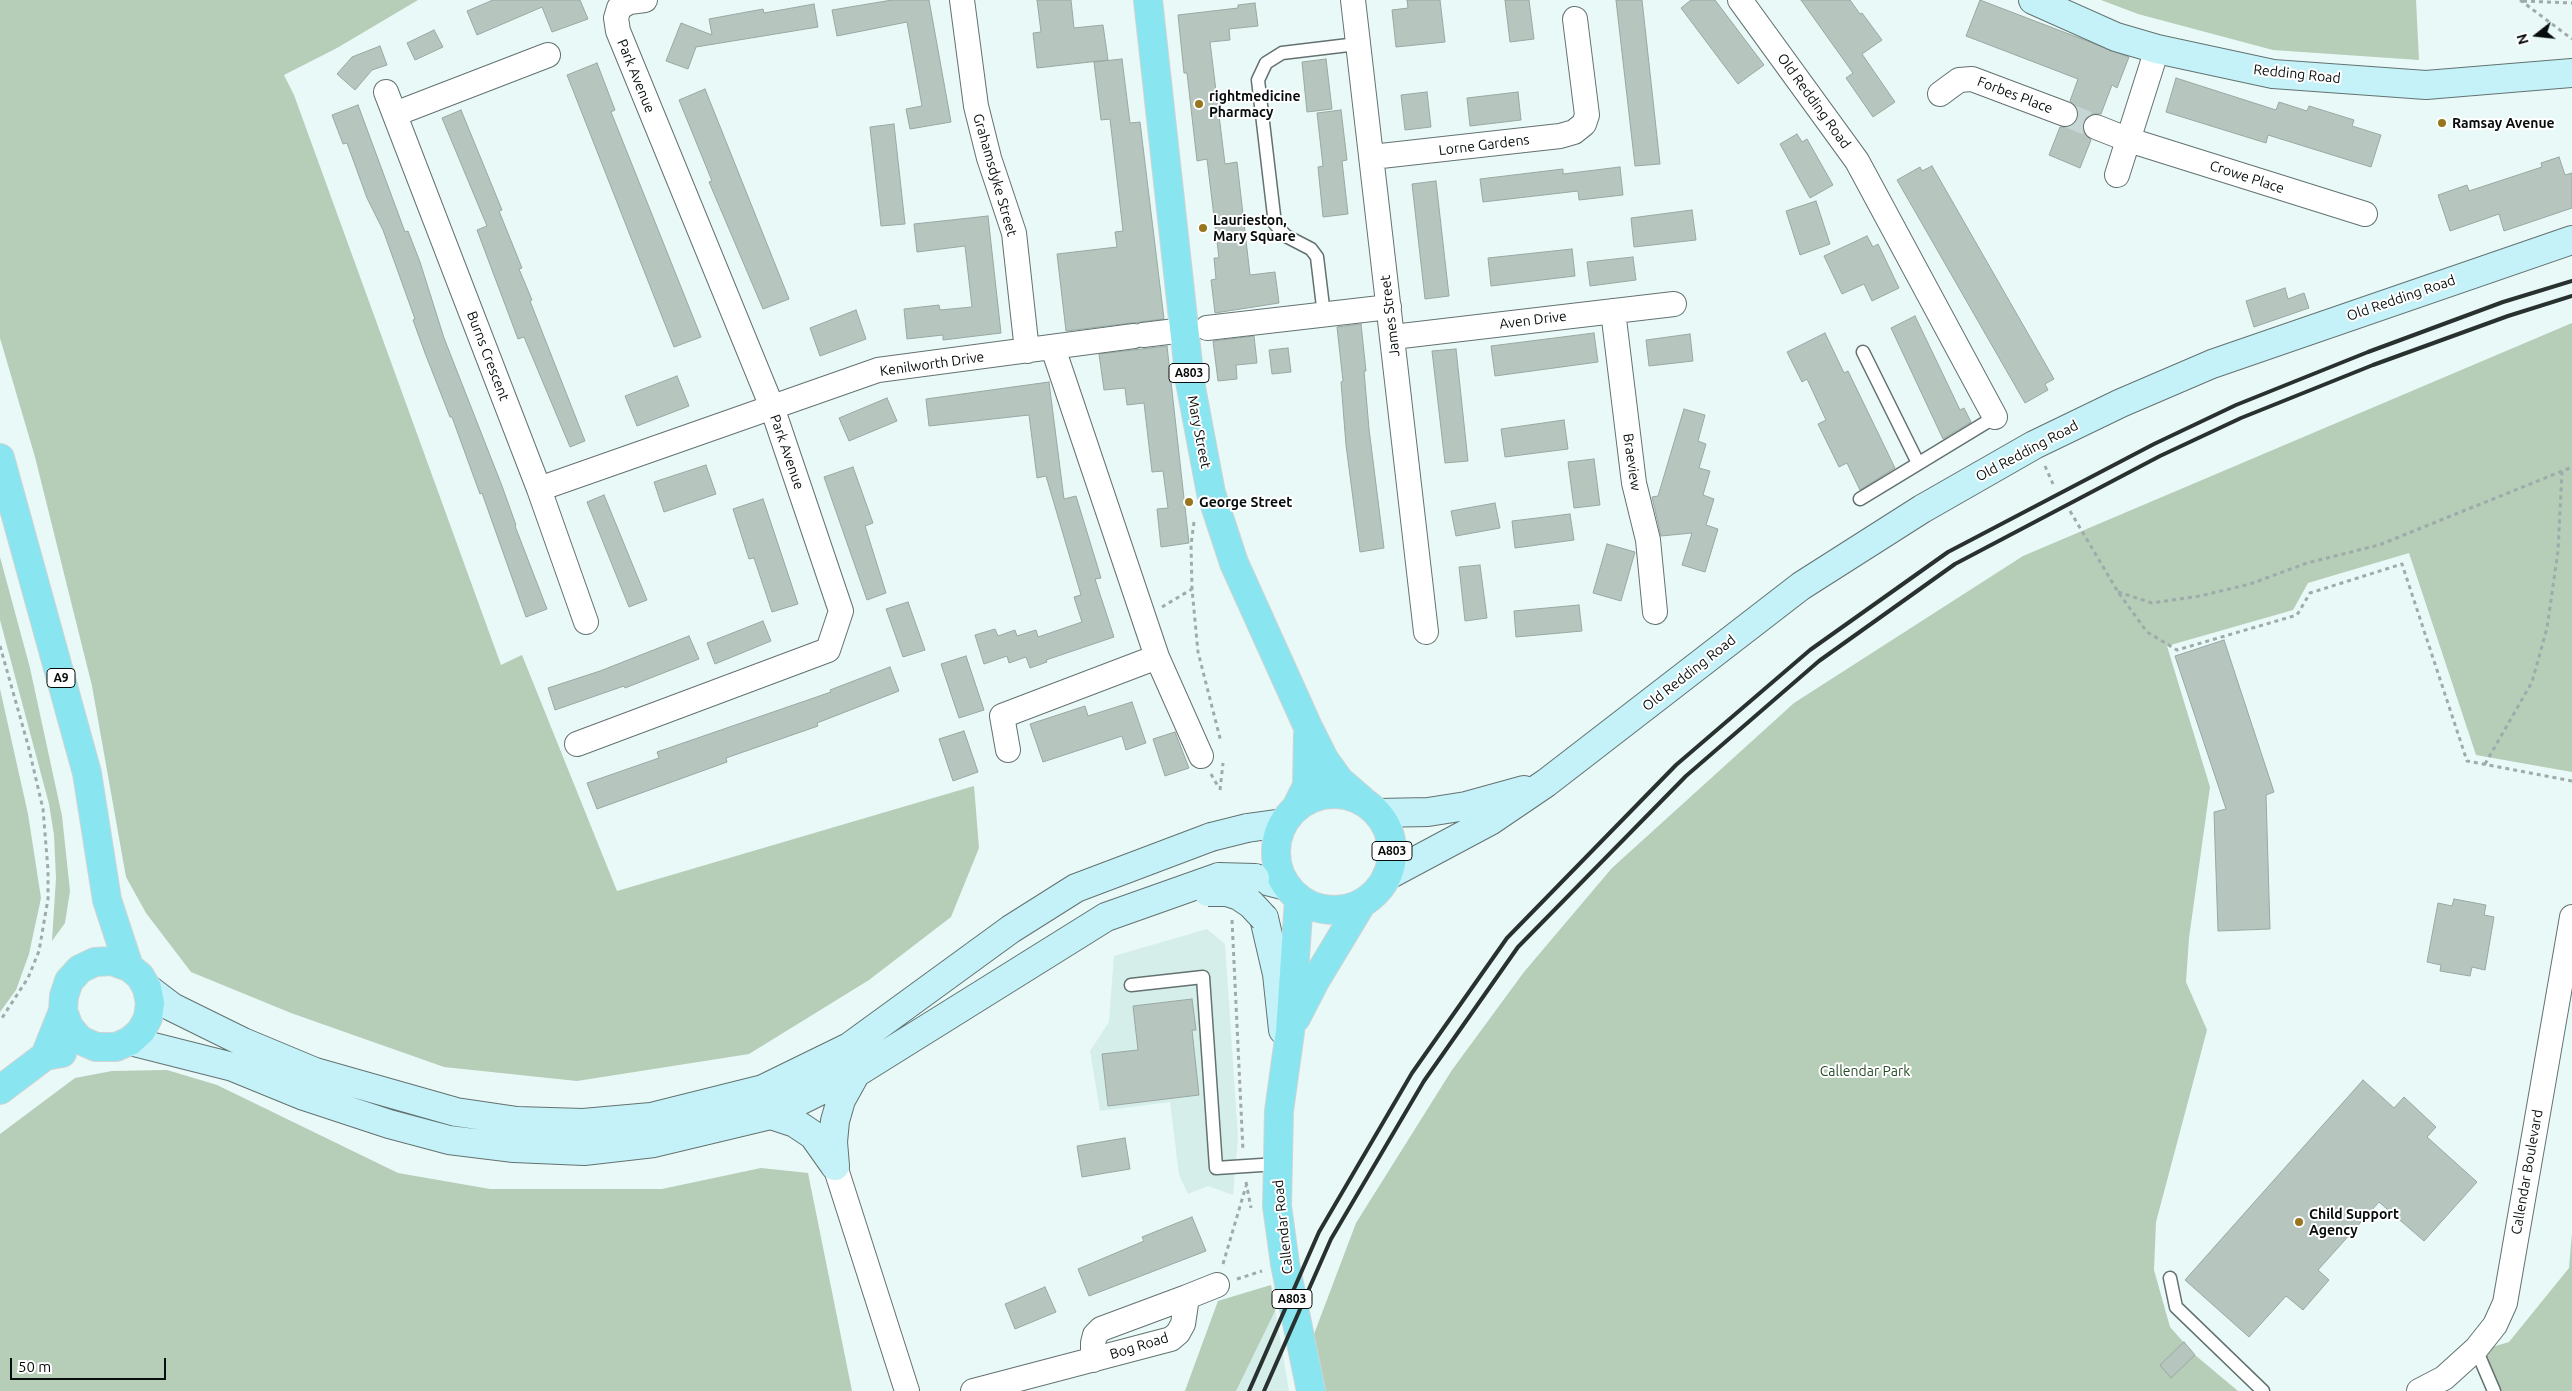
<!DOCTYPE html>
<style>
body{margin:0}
#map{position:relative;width:2572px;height:1391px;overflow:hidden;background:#e8f9f7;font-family:Ubuntu,sans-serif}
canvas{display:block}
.north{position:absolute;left:2512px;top:10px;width:50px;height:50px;-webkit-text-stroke:4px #fff;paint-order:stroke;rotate:254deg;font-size:14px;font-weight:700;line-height:20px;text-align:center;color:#070d0c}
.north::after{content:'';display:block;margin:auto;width:18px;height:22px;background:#070d0c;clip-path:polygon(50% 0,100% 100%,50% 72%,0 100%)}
.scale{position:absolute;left:10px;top:1358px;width:156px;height:22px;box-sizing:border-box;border:2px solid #070d0c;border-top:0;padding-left:6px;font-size:15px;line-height:18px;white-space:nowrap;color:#070d0c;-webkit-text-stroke:4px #fff;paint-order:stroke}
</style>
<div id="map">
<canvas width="2572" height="1391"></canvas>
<div class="north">N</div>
<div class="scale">50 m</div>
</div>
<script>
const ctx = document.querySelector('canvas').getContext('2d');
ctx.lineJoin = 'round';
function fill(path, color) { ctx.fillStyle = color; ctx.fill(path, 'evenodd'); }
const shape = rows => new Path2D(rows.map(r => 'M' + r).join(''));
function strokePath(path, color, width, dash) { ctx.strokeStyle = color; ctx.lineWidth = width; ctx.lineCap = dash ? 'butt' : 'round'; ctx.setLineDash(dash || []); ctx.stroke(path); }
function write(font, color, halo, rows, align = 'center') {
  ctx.font = font + ' Ubuntu,sans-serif'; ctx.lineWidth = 4; ctx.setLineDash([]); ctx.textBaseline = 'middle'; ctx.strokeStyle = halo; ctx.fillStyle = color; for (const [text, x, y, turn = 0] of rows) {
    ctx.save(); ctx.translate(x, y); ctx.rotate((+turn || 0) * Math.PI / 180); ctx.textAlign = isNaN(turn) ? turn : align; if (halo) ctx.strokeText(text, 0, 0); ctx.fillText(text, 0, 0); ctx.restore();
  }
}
fill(shape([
 [1207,929,1225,944,1238,1138,1233,1195,1208,1186,1188,1194,1179,1175,1170,1102,1100,1111,1090,1051,1109,1022,1114,956],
 [1271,1285,1289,1391,1185,1391,1218,1301]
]), '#d5eeea');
fill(shape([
 [0,0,418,0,337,48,284,75,294,95,501,665,522,655,617,891,974,786,979,848,951,917,869,980,749,1054,577,1081,444,1067,291,1013,191,972,146,913,126,877,92,686,35,457,0,338],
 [2101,0,2416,0,2419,60,2273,50,2138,14],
 [2572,323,2572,772,2476,755,2409,553,2308,583,2293,610,2167,646,2210,787,2189,938,2186,982,2207,1030,2156,1222,2154,1270,2170,1327,2195,1355,2238,1391,1323,1391,1311,1342,1356,1223,1452,1070,1524,972,1612,868,1794,703,2023,556],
 [0,557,30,668,62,816,70,891,65,923,52,941,56,878,54,835,49,804,0,620],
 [0,689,28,814,41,898,29,954,16,990,0,1012],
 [167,1070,217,1085,398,1173,490,1189,662,1189,761,1168,808,1173,852,1391,0,1391,0,1134,75,1078,112,1071],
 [2572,1233,2572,1391,2498,1391,2494,1373,2482,1350,2509,1342,2569,1268],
 [1271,1285,1275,1311,1236,1391,1185,1391,1218,1301]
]), '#b6cdb7');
const building = shape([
 [493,0,580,0,588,19,552,32,542,7,477,35,467,11,493,0],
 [892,0,929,0,951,122,910,129,906,109,922,106,907,22,837,36,832,10,892,0],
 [1037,0,1071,0,1074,28,1103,25,1108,60,1037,68,1033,33,1041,32,1037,0],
 [1407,0,1440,0,1445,42,1396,47,1392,10,1408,8,1407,0],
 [1505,0,1529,0,1534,39,1510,42,1505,0],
 [1616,0,1642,0,1660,164,1635,166,1616,0],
 [1691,0,1715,0,1764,65,1738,84,1681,8,1691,0],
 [1801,0,1850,0,1860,14,1862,13,1882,40,1862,54,1895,102,1873,117,1846,78,1853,73,1801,0],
 [1980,0,2129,57,2117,88,2112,85,2101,114,2094,114,2083,122,2083,130,2091,140,2080,168,2049,155,2060,127,2068,127,2078,119,2078,111,2070,101,2078,79,1966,36,1980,0],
 [1255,3,1258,26,1229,29,1230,40,1210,42,1225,164,1237,162,1250,275,1275,272,1279,303,1215,313,1211,280,1216,279,1214,258,1219,258,1207,159,1197,161,1187,73,1184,73,1178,15,1238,8,1238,5,1255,3],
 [814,4,818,27,696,47,688,69,666,61,681,23,712,35,709,19,763,9,764,13,814,4],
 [434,30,443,47,415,60,407,43,434,30],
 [380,46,387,65,372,70,355,90,337,74,352,57,380,46],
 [1122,59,1130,123,1140,122,1164,319,1066,331,1057,254,1117,247,1115,232,1123,231,1110,119,1101,120,1094,62,1122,59],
 [1326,59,1332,109,1307,112,1302,62,1326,59],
 [597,63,615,110,611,112,701,337,674,347,567,75,597,63],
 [2176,78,2276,110,2279,102,2307,111,2309,106,2354,120,2352,126,2381,135,2371,167,2268,135,2266,143,2166,112,2176,78],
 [705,89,789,299,763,309,709,182,712,181,679,100,705,89],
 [1427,92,1431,127,1405,130,1401,95,1427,92],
 [1518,92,1521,120,1470,126,1467,98,1518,92],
 [358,105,405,232,408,231,420,262,444,338,502,486,516,525,515,526,547,609,526,617,482,493,480,494,452,417,450,417,425,353,413,320,415,319,383,230,367,198,347,143,343,144,332,115,358,105],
 [461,110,502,210,499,211,522,268,519,269,532,300,530,301,585,441,570,447,524,337,518,339,477,230,487,226,442,118,461,110],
 [1341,110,1347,160,1342,161,1348,214,1323,217,1318,167,1323,166,1317,113,1341,110],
 [894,124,905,224,881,226,870,127,894,124],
 [1797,134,1802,142,1807,139,1833,185,1810,198,1780,144,1797,134],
 [2559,157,2565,175,2572,173,2572,208,2504,231,2499,214,2450,231,2438,195,2467,185,2469,191,2542,167,2541,163,2559,157],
 [1932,166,2054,379,2045,384,2048,390,2025,403,1897,180,1920,167,1922,171,1932,166],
 [1620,167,1623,195,1579,200,1578,191,1483,202,1480,179,1563,169,1563,174,1620,167],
 [1436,181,1449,296,1425,299,1412,184,1436,181],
 [1816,201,1830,244,1800,255,1786,211,1816,201],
 [1692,210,1696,240,1634,247,1631,218,1692,210],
 [988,216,1001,333,943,340,943,335,907,339,904,309,939,305,940,310,972,307,965,246,917,252,914,224,988,216],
 [1867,236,1873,247,1878,244,1899,288,1872,301,1864,284,1842,294,1824,256,1867,236],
 [1572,249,1575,276,1491,286,1488,258,1572,249],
 [1633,257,1636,280,1590,286,1587,262,1633,257],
 [2285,288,2288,299,2304,293,2309,308,2254,327,2246,301,2285,288],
 [856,310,866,339,820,356,810,328,856,310],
 [1915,316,1960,410,1964,408,1971,422,1943,439,1891,328,1915,316],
 [1361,324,1366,371,1364,371,1369,429,1384,548,1360,552,1346,445,1341,382,1343,381,1337,327,1361,324],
 [1594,333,1598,362,1495,376,1491,346,1594,333],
 [1825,333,1844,373,1848,371,1895,468,1860,490,1847,463,1839,467,1818,424,1826,420,1807,379,1802,382,1787,352,1825,333],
 [1690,334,1693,361,1649,366,1646,340,1690,334],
 [1254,336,1257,363,1236,365,1237,379,1218,381,1213,341,1254,336],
 [1167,346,1189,543,1161,547,1157,509,1168,508,1163,471,1152,472,1144,403,1127,405,1125,388,1104,390,1099,354,1167,346],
 [1288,348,1291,372,1272,374,1269,350,1288,348],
 [1456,349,1468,461,1445,463,1432,351,1456,349],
 [677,376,689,406,637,426,625,396,677,376],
 [1049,382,1064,499,1076,496,1101,578,1095,579,1114,637,1046,660,1047,662,1030,668,1026,657,1009,663,1007,656,984,664,975,635,995,629,998,636,1015,630,1017,636,1036,630,1038,637,1082,622,1074,597,1081,595,1046,476,1037,478,1029,415,929,426,926,399,1049,382],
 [887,398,897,421,849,441,839,418,887,398],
 [1684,409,1705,415,1698,441,1706,444,1699,468,1710,471,1703,495,1714,499,1706,525,1718,529,1705,572,1682,565,1692,533,1661,536,1652,497,1658,496,1684,409],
 [1564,420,1568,449,1505,457,1501,429,1564,420],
 [1594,459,1600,505,1574,508,1568,462,1594,459],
 [706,465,716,494,664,512,654,482,706,465],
 [853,467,873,523,865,526,886,593,867,600,824,477,853,467],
 [604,495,647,600,629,607,587,502,604,495],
 [763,499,798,604,772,612,754,558,749,559,733,509,763,499],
 [1495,503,1500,528,1456,536,1451,511,1495,503],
 [1570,514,1574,540,1515,548,1512,521,1570,514],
 [1607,544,1635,552,1621,601,1593,593,1607,544],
 [1480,565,1487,618,1465,621,1459,567,1480,565],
 [908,602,925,650,903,657,886,609,908,602],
 [1579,605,1582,631,1516,637,1514,611,1579,605],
 [763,621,771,641,715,664,707,643,763,621],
 [689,636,699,659,625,688,624,686,555,710,548,688,600,671,689,636],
 [2224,640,2274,792,2266,795,2270,929,2218,931,2214,812,2226,809,2175,656,2224,640],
 [966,656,984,710,959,718,941,664,966,656],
 [890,667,899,691,817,723,818,726,726,758,727,762,597,809,587,783,659,758,657,752,831,692,830,690,890,667],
 [1132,702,1146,743,1126,750,1122,736,1043,762,1030,724,1085,706,1088,716,1132,702],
 [964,731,978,772,953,781,939,739,964,731],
 [1175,732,1189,768,1165,776,1153,739,1175,732],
 [2454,899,2486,905,2484,915,2494,917,2485,970,2472,967,2470,976,2440,971,2441,965,2427,962,2438,903,2452,906,2454,899],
 [1192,999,1196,1030,1192,1030,1199,1095,1108,1106,1102,1054,1138,1050,1133,1006,1192,999],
 [2363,1080,2394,1108,2404,1097,2436,1127,2427,1137,2477,1182,2424,1241,2379,1202,2318,1270,2329,1280,2303,1310,2286,1296,2249,1337,2185,1280,2363,1080],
 [1125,1138,1130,1169,1082,1177,1077,1146,1125,1138],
 [1192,1217,1206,1251,1089,1296,1078,1269,1144,1241,1142,1237,1192,1217],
 [1045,1287,1056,1312,1015,1329,1005,1304,1045,1287],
 [2184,1342,2195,1355,2171,1378,2160,1365,2184,1342]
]);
fill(building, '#b7c5bf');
strokePath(building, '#9aa8a2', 1);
strokePath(shape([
 [2065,114,2096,127]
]), '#c6d6d4', 24, [24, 12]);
const lane = shape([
 [1324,315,1317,257,1311,249,1286,236,1275,224,1258,80,1266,63,1282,53,1357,44],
 [1863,352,1918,463],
 [1860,499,1995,417],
 [1131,985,1203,977,1216,1168,1277,1164],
 [2170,1278,2176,1307,2263,1391],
 [2476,1349,2494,1391]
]);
const street = shape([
 [962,0,976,106,989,158,1014,233,1027,351],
 [1353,0,1426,632],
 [1740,0,1857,161,1995,417],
 [386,92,539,489,586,622],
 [1940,94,1959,80,1972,79,2065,114],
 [395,114,548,55],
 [2096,127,2129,140,2365,214],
 [1372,157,1560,136,1574,132,1584,124,1587,115,1575,19],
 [2117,175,2157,49],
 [1613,311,1634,483,1648,540,1655,612],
 [1207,328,1389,307],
 [1143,335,1184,330],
 [1393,337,1674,304],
 [1053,348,1157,657,1201,756],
 [539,489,878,370,1134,336],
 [577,744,828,650,841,611,772,407,618,31,616,18,619,8,629,2,645,0],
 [1008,750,1002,716,1157,657],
 [835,1166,907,1391],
 [1093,1360,1093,1343,1095,1335,1101,1329,1187,1297],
 [973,1391,1171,1339,1178,1333,1183,1324,1187,1297,1217,1285],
 [2419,1391,2444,1378,2476,1349,2495,1325,2505,1303,2572,917]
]);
const secondary = shape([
 [2033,0,2116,37,2157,49,2273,74,2426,85,2572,73],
 [1378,813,1428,812,1466,806,1524,790],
 [1247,828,1283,823],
 [1387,876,1490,821,1546,783,1801,586,1922,509,2034,445,2121,403,2212,364,2572,240],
 [1255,878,1286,886],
 [1264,918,1277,974,1283,1030],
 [147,988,172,1007,243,1042,315,1072,456,1112,517,1121,583,1123,651,1117,763,1089,849,1047,1011,929,1076,888,1211,837],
 [130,1041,233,1067,304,1096,389,1124,449,1140,514,1148,584,1151,654,1143,771,1115,856,1073,1106,917,1219,877],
 [771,1115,795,1123,813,1135,835,1166],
 [835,1166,833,1142,835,1121,841,1100,856,1073]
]);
const primary = shape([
 [1148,0,1190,382,1211,493,1234,563,1308,727,1324,759,1339,780,1362,800],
 [0,458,87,773,107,900,129,967],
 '1276 852a58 58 0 1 1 116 0a58 58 0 1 1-116 0Z',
 [1297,806,1307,786,1308,734],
 [1299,899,1290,1032,1279,1111,1277,1206,1285,1264,1311,1391],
 [1296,1018,1315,981,1362,903],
 [45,1056,63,1011,64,996,69,981,80,969,95,962,112,961,129,967,140,976,147,988,150,1003,148,1018,141,1031,130,1041,116,1047,96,1047,80,1040,69,1027,63,1011],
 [0,1090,45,1056,62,1053]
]);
strokePath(lane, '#637270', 15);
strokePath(street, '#637270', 26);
strokePath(secondary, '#637270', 30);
strokePath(primary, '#d2d3d3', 30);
strokePath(shape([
 [2520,0,2572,39],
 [2523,1,2572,3],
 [2045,466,2053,484],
 [2070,511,2118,592,2147,632,2177,650,2297,615,2310,593,2402,564,2467,761,2572,781],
 [1194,522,1191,545,1192,589,1198,652,1221,742],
 [2118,592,2152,603,2200,596,2250,584,2307,563,2379,545,2572,467],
 [1162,607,1192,589],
 [0,646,28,745,43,809,48,870,48,899,39,951,28,978,0,1021],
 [2485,764,2532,682,2547,628,2558,551,2562,471],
 [1211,774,1219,788],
 [1220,790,1223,763],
 [1232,920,1243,1151],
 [1246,1182,1251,1208],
 [1223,1264,1246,1186],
 [1237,1279,1262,1271]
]), '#9eabaa', 3, [4, 4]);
strokePath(lane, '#fff', 12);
strokePath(street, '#fff', 24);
strokePath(secondary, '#c4f2f8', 28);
strokePath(primary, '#89e5f0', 28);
strokePath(shape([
 [1249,1391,1319,1232,1412,1073,1507,938,1676,765,1810,650,1948,552,2154,444,2236,405,2368,352,2503,302,2572,281],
 [1264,1391,1331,1239,1424,1081,1518,947,1686,776,1819,661,1955,564,2160,456,2241,418,2373,365,2508,316,2572,296]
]), '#29312f', 4);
const secondaryBridge = shape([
 [1211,837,1247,828],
 [1219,877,1255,878],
 [1208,892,1227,892,1239,896,1251,904,1264,918]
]);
strokePath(secondaryBridge, '#637270', 30, []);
strokePath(secondaryBridge, '#c4f2f8', 28);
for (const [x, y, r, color] of [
 [1199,104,5,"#97741e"],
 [2442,123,5,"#97741e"],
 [1203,228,5,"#97741e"],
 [1189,502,5,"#97741e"],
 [2299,1222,5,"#97741e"]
]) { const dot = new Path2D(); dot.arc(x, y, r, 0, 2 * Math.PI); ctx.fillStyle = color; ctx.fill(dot); strokePath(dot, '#fff', 2); }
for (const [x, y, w] of [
 [1189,373,40],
 [61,678,28],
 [1392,851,40],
 [1292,1299,40]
]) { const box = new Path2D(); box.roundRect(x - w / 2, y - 9.5, w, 19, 4); ctx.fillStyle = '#fff'; ctx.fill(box); strokePath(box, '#070d0c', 1); }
write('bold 12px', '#070d0c', null, [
 ["A803",1189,373],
 ["A9",61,678],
 ["A803",1392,851],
 ["A803",1292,1299]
]);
write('14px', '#070d0c', '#fff', [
 ["Redding Road",2297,74,6],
 ["Park Avenue",636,76,68],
 ["Forbes Place",2015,95,21],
 ["Old Redding Road",1814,101,54],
 ["Lorne Gardens",1484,145,-7],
 ["Grahamsdyke Street",995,175,74],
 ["Crowe Place",2247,177,18],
 ["Old Redding Road",2401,298,-19],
 ["James Street",1390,316,-97],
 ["Aven Drive",1533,320,-7],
 ["Burns Crescent",488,356,69],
 ["Kenilworth Drive",932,364,-8],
 ["Mary Street",1199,432,79],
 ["Old Redding Road",2027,451,-28],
 ["Park Avenue",787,452,71],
 ["Braeview",1632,462,82],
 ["Old Redding Road",1689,673,-38],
 ["Callendar Boulevard",2527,1172,-80],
 ["Callendar Road",1283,1227,-96],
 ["Bog Road",1139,1346,-17]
]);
write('bold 14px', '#070d0c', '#fff', [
 ["rightmedicine",1209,96],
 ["Pharmacy",1209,112],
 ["Ramsay Avenue",2452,123],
 ["Laurieston,",1213,220],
 ["Mary Square",1213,236],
 ["George Street",1199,502],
 ["Child Support",2309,1214],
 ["Agency",2309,1230]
], 'left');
write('14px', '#254b28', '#fff', [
 ["Callendar Park",1865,1071]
]);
</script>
